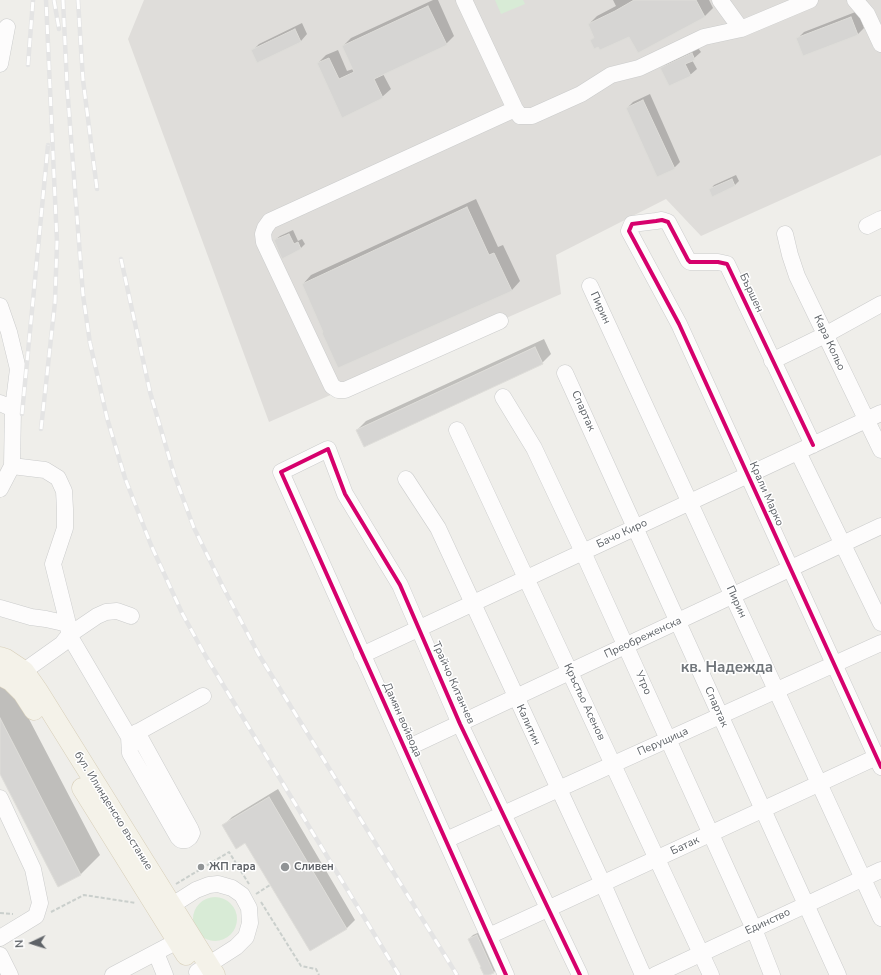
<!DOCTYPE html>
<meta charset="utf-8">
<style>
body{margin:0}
#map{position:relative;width:881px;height:975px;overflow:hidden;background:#efeeea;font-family:"Nunito Sans",sans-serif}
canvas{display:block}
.north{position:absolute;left:12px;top:923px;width:40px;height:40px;-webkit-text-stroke:3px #fff;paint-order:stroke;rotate:266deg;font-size:11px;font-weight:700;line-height:16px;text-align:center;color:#5f6368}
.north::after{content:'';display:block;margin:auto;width:14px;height:18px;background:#5f6368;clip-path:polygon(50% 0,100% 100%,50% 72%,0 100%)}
</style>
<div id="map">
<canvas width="881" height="975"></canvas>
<div class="north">N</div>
</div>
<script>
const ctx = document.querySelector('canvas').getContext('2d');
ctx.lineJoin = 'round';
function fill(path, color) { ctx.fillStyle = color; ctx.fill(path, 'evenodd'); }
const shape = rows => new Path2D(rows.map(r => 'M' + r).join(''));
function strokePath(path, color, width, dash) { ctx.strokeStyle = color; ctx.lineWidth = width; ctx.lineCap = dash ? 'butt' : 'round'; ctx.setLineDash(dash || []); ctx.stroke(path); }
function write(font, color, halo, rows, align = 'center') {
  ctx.font = font + ' "Nunito Sans",sans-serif'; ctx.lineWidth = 3; ctx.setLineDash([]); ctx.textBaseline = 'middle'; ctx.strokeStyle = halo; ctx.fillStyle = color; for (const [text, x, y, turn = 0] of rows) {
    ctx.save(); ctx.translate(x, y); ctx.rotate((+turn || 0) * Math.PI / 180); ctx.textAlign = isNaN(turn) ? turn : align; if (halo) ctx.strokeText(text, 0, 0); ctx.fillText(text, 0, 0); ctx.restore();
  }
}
fill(shape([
 [144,0,881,0,881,155,701,236,666,199,556,255,561,294,269,422,128,39]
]), '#dfddda');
fill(shape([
 [495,0,523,0,525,4,501,14],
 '193 919a22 22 0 1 1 44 0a22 22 0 1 1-44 0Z'
]), '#d8ebd6');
fill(shape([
 [433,0,438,0,454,36,446,44,383,74,391,89,382,97,342,116,318,63,326,55,338,50,347,71,353,69,343,46,351,38],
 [613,0,709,0,713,8,705,16,639,52,630,35,591,40,595,37,589,24,597,16,616,6],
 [858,11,864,28,858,34,797,39,804,32],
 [302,23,307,34,301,41,258,61,253,50,259,44],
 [698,48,701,52,692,60,697,69,690,75,662,68,668,62],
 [650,94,680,162,674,168,627,108,633,102],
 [736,175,739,181,735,185,712,195,710,190,714,185],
 [476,199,498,247,503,245,520,281,512,290,339,367,303,284,311,275],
 [293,230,298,241,302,239,305,244,301,248,283,257,275,240,280,236],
 [544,339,551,354,542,363,357,430,366,421],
 [7,677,100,855,81,874,59,886,0,772,0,680],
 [278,789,355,920,347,928,310,950,246,842,223,826,232,817],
 [482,931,498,968,494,972,487,975,485,975,469,939,473,935]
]), '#0003');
const building = shape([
 [634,0,696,0,705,17,638,53,629,37,600,50,598,47,594,49,590,40,594,38,588,24,615,11,634,0],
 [428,6,447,45,374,79,383,98,342,118,317,63,329,58,339,79,354,72,342,46,428,6],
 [851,17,858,35,803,56,796,38,851,17],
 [295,29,301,42,257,63,251,50,295,29],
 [692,53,695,60,685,64,691,76,669,86,660,68,692,53],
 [643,100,675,169,657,177,626,108,643,100],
 [732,179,735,186,712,197,709,189,732,179],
 [467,207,489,255,494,253,512,291,338,368,322,333,323,332,302,284,467,207],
 [289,234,294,244,298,242,301,249,282,259,274,240,289,234],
 [535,347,543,364,364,447,356,430,535,347],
 [0,718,81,875,58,887,0,774,0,718],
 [269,797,347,929,310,951,245,843,236,849,222,825,269,797],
 [477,935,494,973,489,975,484,975,480,967,481,967,468,939,477,935]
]);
fill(building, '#d6d5d3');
strokePath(building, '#deddd9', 1);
const minor = shape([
 [464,0,515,109,520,116,532,116,581,94,611,75,639,68,704,37,741,29,810,0],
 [720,0,741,29],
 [855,0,867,14,881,44],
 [0,64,7,27],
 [867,226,881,219],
 [785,234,790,255,797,276,881,450],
 [590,286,881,918],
 [0,306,9,332,18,369,13,409,12,466],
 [500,321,345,390,338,390,332,386,264,242,263,234,265,228,270,221,515,109],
 [772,361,825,335,881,304],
 [565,373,838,975],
 [503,397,534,448,583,552,754,929,772,975],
 [0,403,13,409],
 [457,430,711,975],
 [813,445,727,264,718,262,690,262,688,260,668,222,662,220,656,221,632,224,629,231,679,324,881,767],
 [798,452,881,623],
 [406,479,438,528,603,884,643,975],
 [0,489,12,466,45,470,58,478,64,491,65,509,65,528,53,564,68,624,69,635,129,737,130,753,178,837,181,840,186,840,190,837,192,833,190,828,137,732],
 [0,608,31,617,46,619,68,624],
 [362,655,881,413],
 [24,671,62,644,69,635,97,616,106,612,117,611,131,616],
 [129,737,203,696],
 [405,749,881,526],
 [0,798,33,869,40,903,36,916,0,938],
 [446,840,881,643],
 [163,911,196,890,209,885,218,884,232,888,242,895,249,908,250,923,246,937,236,947,197,972],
 [489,936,881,755],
 [156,953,165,975],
 [0,955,10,975],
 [113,975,187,936],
 [506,975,281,472,328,449,345,494,400,585,460,724,580,975],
 [655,975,881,870]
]);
const major = shape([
 [0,657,6,659,24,671,38,691,215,975],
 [0,675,11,681,23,693,34,710],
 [82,788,186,955]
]);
strokePath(minor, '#cbcccc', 17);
strokePath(major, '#d7ceb8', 21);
strokePath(shape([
 [176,884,229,852,249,884],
 [256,894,270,885],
 [261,902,301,966,316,969,319,975],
 [51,912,84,895,136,903],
 [0,913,13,914]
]), '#cacfcc', 2, [4, 2]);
strokePath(minor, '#fdfcfc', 16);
strokePath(major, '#f4f2e9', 20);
const rail = shape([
 [54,0,59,29],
 [63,0,67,85,83,295,90,343,107,418,125,478,151,545,182,613,205,655,399,975],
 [78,0,83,80,97,189],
 [28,65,33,0],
 [121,259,150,392,174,474,194,528,223,587,259,655,457,975],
 [22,414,48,145],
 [41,429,55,302,57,242,46,0]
]);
strokePath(rail, '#e4e4e4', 4.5);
strokePath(rail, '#fff', 3, [9]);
strokePath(shape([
 [813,445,727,264,718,262,690,262,688,260,668,222,662,220,656,221,632,224,629,231,679,324,881,767],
 [506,975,281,472,328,449,345,494,400,585,460,724,580,975]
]), '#d6006c', 4);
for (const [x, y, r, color] of [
 [201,867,4,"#919496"],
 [285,867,5,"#919496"]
]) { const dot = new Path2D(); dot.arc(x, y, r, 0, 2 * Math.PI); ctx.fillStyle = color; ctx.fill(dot); strokePath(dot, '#fff', 1.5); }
write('11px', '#5f6368', '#fff', [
 ["Бършен",751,293,65],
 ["Пирин",600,308,65],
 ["Кара Кольо",829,343,65],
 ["Спартак",583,411,66],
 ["Крали Марко",766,494,66],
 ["Бачо Киро",622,534,-25],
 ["Пирин",736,602,65],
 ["Преобреженска",643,638,-25],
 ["Трайчо Китанчев",453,683,66],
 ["Утро",643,683,66],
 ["Кръстьо Асенов",584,702,65],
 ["Спартак",716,707,66],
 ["Дамян войвода",402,720,66],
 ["Калитин",528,725,65],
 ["Перущица",663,742,-24],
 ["бул. Илинденско въстание",113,811,58],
 ["Батак",685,846,-25],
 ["Единство",768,922,-25]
]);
write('bold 11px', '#5f6368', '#fff', [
 ["ЖП гара",209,867],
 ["Сливен",294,867]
], 'left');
write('bold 15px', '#70757a', '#fff', [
 ["кв. Надежда",727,668]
]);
</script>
